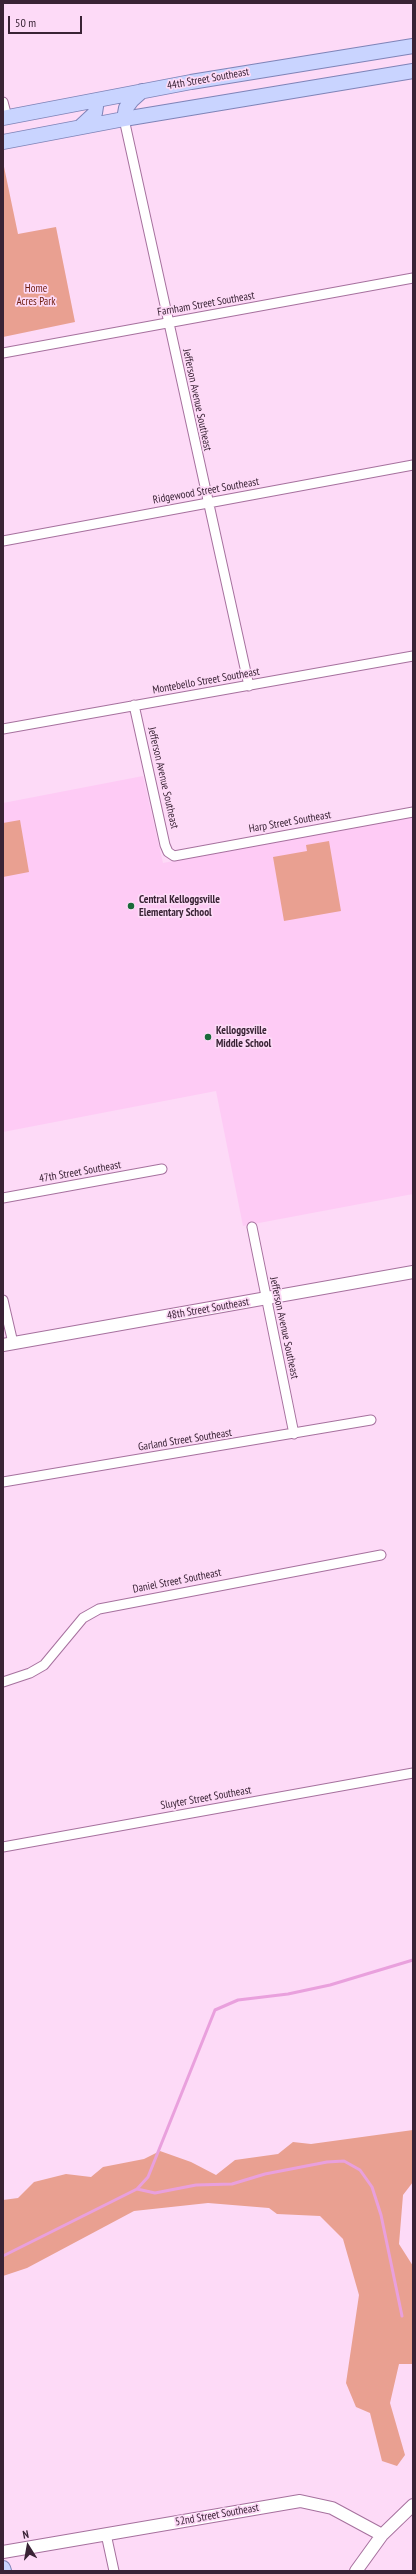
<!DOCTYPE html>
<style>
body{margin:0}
#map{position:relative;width:416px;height:2574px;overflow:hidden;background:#fddaf7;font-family:"PT Sans Narrow",sans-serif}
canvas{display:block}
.frame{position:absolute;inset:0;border:4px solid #392335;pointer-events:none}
.north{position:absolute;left:8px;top:2526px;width:40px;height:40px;-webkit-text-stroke:3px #fddaf7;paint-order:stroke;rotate:349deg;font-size:11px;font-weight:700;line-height:16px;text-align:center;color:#392335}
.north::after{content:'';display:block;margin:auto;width:14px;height:18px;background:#392335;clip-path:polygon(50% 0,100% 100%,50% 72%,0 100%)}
.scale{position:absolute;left:8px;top:16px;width:74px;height:18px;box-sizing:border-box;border:2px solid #392335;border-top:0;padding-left:5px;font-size:12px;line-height:14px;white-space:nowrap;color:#392335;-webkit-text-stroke:3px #fddaf7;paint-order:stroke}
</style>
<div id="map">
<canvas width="416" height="2574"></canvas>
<div class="frame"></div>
<div class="north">N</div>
<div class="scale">50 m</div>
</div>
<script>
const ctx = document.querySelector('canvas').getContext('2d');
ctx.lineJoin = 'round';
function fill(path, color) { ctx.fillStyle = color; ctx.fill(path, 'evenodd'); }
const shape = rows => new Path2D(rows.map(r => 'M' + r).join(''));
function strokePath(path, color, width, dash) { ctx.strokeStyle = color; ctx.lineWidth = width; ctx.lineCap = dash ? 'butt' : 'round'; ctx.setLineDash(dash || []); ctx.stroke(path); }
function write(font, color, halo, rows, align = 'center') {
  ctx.font = font + ' "PT Sans Narrow",sans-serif'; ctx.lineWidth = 3.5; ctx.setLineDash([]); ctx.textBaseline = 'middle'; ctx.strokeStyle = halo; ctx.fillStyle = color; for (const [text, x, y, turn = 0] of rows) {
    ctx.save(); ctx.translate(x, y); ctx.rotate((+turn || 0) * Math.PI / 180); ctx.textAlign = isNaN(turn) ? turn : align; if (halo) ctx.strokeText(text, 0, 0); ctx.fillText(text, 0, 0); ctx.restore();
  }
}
fill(shape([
 [143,776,163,863,413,816,413,1194,243,1226,216,1091,3,1132,3,803]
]), '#fecbf5');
fill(shape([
 [3,162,18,234,56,227,75,322,3,337],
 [20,820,29,872,3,877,3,823],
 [329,841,341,911,284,921,273,857,307,851,306,845],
 [413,2130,413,2182,403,2195,399,2244,413,2266,413,2364,399,2364,390,2403,405,2455,397,2466,382,2461,370,2413,356,2407,346,2383,359,2295,343,2239,320,2216,277,2214,269,2208,208,2203,134,2211,27,2268,3,2276,3,2200,18,2198,34,2182,66,2174,91,2177,103,2167,144,2159,160,2151,191,2162,216,2175,235,2160,278,2154,293,2142,311,2144]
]), '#e9a091');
strokePath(shape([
 [137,2189,155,2193,196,2185,232,2184,265,2174,327,2162,344,2161,360,2170,372,2187,381,2215,402,2316],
 [3,2256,137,2189,148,2177,215,2010,238,2000,288,1994,330,1985,413,1960]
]), '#e9a0dd', 3);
const street = shape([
 [3,102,7,117],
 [124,119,249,686],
 [3,353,413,278],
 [3,541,413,465],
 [134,705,165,845,168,852,174,856,413,812],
 [3,729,413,656],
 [3,1198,162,1169],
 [252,1227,294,1434],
 [3,1300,13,1343],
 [3,1482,371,1420],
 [3,1682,30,1673,44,1665,83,1618,99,1609,381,1555],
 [3,1847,413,1773],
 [106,2534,114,2571]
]);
const secondary = shape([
 [3,1345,413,1272],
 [3,2552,300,2501,332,2508,382,2535],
 [356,2571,382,2535,413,2505]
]);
const primary = shape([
 [3,118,191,82,413,46],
 [124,119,126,108,132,100,142,91],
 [80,127,95,113,97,100],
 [3,142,124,119,413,71],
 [3,2568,4,2571]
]);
strokePath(street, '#a6719e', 11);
strokePath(secondary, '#a6719e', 14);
strokePath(primary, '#7f84b8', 16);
strokePath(street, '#fff', 9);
strokePath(secondary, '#fff', 12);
strokePath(primary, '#c9d4ff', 14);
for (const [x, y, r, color] of [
 [131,906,4,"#196939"],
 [208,1037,4,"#196939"]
]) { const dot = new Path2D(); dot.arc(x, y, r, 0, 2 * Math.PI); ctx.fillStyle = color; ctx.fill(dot); strokePath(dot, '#fddaf7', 1.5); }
write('11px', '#392335', '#fddaf7', [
 ["44th Street Southeast",208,79,-10],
 ["Farnham Street Southeast",206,304,-10],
 ["Jefferson Avenue Southeast",197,400,78],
 ["Ridgewood Street Southeast",206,491,-10],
 ["Montebello Street Southeast",206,681,-10],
 ["Jefferson Avenue Southeast",163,778,77],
 ["Harp Street Southeast",290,822,-10],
 ["47th Street Southeast",80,1172,-10],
 ["48th Street Southeast",208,1309,-10],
 ["Jefferson Avenue Southeast",284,1328,78],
 ["Garland Street Southeast",185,1440,-9],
 ["Daniel Street Southeast",177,1581,-11],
 ["Sluyter Street Southeast",206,1798,-10],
 ["52nd Street Southeast",217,2515,-10]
]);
write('11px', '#6d1c0e', '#fddaf7', [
 ["Home",36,289],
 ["Acres Park",36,302]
]);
write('bold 11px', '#392335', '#fddaf7', [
 ["Central Kelloggsville",139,900],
 ["Elementary School",139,913],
 ["Kelloggsville",216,1031],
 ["Middle School",216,1044]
], 'left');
</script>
